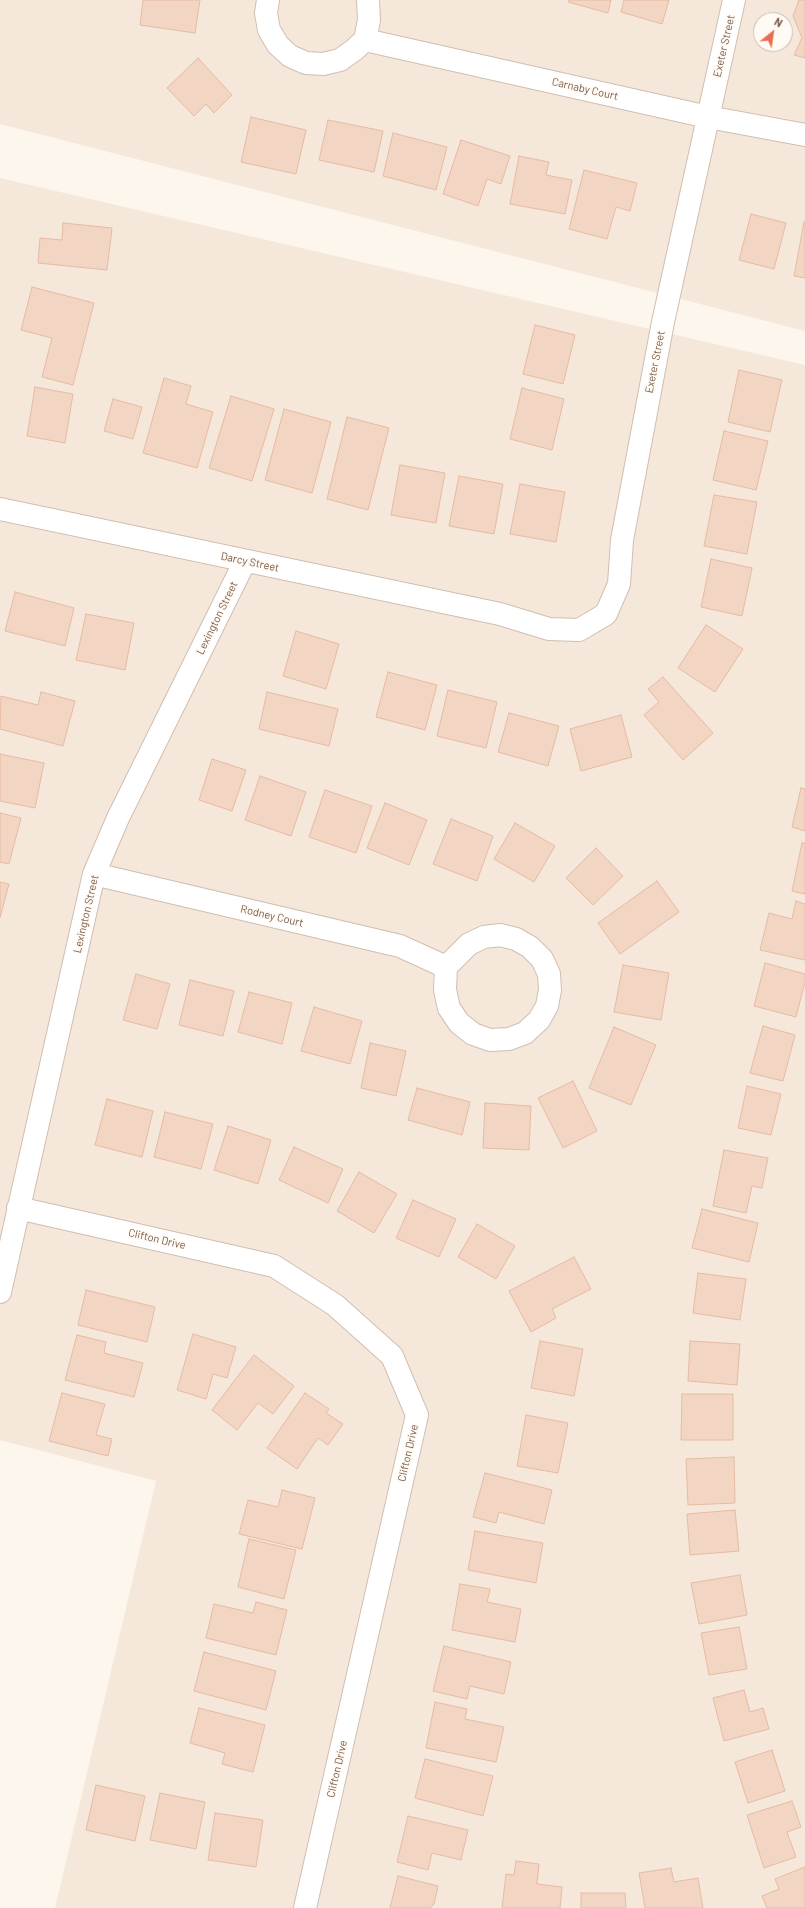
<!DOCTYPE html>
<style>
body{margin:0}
#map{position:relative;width:805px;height:1908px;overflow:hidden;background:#fdf6ec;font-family:Barlow,sans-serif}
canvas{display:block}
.north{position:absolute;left:753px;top:12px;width:40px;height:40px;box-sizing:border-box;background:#fffaf3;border:1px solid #cabbb1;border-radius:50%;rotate:30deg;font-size:11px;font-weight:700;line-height:16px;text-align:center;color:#7a5c4d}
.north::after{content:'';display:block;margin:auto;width:14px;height:18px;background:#e76f51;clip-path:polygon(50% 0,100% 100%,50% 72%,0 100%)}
</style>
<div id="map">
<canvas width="805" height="1908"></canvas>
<div class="north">N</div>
</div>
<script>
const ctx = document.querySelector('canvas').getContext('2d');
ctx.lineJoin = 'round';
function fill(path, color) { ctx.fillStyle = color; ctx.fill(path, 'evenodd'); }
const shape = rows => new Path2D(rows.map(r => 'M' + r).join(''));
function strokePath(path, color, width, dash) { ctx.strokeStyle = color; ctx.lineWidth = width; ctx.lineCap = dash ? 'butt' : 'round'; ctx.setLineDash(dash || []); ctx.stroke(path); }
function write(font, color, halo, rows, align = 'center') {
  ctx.font = font + ' Barlow,sans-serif'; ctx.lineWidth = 3; ctx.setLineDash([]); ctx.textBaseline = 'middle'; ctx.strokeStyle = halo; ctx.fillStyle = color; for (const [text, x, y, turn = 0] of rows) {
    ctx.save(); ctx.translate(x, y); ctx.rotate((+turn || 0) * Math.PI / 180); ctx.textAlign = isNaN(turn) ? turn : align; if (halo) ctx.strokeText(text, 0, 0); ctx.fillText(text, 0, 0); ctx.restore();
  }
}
fill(shape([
 [0,0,805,0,805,331,0,124],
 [761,20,785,20,785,44,761,44],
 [0,178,805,365,805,1908,55,1908,156,1481,0,1440]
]), '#f5e8da');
const building = shape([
 [143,0,200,0,195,33,140,25,143,0],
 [569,0,611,0,608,13,568,2,569,0],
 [624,0,669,0,662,24,621,12,624,0],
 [799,0,805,0,805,58,794,55,802,38,793,16,799,0],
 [198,58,232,95,214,113,206,104,194,116,167,88,198,58],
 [251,117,306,130,296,174,241,162,251,117],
 [328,120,383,131,374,172,319,160,328,120],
 [393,133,447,147,436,190,383,176,393,133],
 [461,140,510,156,501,184,487,179,478,206,443,194,461,140],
 [519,156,549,162,546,175,572,180,565,214,510,204,519,156],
 [584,170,637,183,630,211,616,207,607,239,569,229,584,170],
 [751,214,786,223,774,269,739,260,751,214],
 [804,222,805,222,805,278,794,276,804,222],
 [63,223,112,228,107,270,38,263,40,238,62,240,63,223],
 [32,287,94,303,73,385,42,377,52,338,21,330,32,287],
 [535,325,575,335,563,384,523,374,535,325],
 [739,370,782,380,770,432,728,422,739,370],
 [164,378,191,386,186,404,213,412,197,468,143,453,164,378],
 [35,387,73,394,65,443,27,436,35,387],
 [522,388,564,399,552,450,510,439,522,388],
 [231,396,274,409,252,481,209,468,231,396],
 [113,399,142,407,133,439,104,431,113,399],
 [284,409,331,422,312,493,265,480,284,409],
 [347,417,389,428,368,510,327,499,347,417],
 [724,431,768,441,756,490,713,480,724,431],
 [400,465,445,473,436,523,391,515,400,465],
 [459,476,503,484,494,534,449,526,459,476],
 [520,484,565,492,556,542,510,534,520,484],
 [714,495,757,502,747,554,704,546,714,495],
 [711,559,752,568,742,616,701,607,711,559],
 [15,592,74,608,65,646,5,631,15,592],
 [86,614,134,623,125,670,76,660,86,614],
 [706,625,743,649,715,692,678,668,706,625],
 [296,631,339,644,326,689,283,676,296,631],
 [388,672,437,685,425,730,376,717,388,672],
 [663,677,713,733,683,760,644,715,659,702,648,689,663,677],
 [448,690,497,702,486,748,437,736,448,690],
 [41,692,75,701,63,746,0,729,1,696,38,705,41,692],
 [267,692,338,709,329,746,259,729,267,692],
 [509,713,559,726,548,766,498,752,509,713],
 [621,715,632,757,581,771,570,729,621,715],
 [0,754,44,763,35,808,0,801,0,754],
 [212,759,246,770,232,811,199,800,212,759],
 [260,776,306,792,291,836,245,820,260,776],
 [801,788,805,789,805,831,792,827,801,788],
 [325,790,372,806,356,853,309,837,325,790],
 [385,803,427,820,409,865,367,848,385,803],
 [0,813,21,818,9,864,0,862,0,813],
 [451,819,493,836,477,881,433,864,451,819],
 [515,823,555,846,534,882,494,859,515,823],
 [802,843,805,843,805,894,792,891,802,843],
 [596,848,623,876,593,905,566,878,596,848],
 [657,881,679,912,620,954,598,923,657,881],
 [0,882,9,884,0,918,0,882],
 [796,901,805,904,805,960,760,950,769,913,792,919,796,901],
 [765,963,805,974,805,982,796,1017,754,1006,765,963],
 [623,965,669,973,661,1020,614,1012,623,965],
 [136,974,170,984,157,1029,123,1020,136,974],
 [190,980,234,991,223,1036,179,1025,190,980],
 [249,992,292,1003,282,1044,238,1032,249,992],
 [314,1007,362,1021,350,1064,301,1051,314,1007],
 [763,1026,795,1035,783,1081,750,1073,763,1026],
 [614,1027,656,1045,631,1105,589,1088,614,1027],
 [370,1043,406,1051,396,1096,361,1088,370,1043],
 [573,1081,597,1131,563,1148,538,1098,573,1081],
 [747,1086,781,1094,771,1135,738,1128,747,1086],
 [417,1088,470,1102,462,1135,408,1120,417,1088],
 [107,1099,153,1111,142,1157,95,1145,107,1099],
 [485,1103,531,1106,529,1150,483,1148,485,1103],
 [165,1112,213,1124,201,1169,154,1157,165,1112],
 [228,1126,271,1140,258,1184,214,1170,228,1126],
 [294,1147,343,1169,328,1203,279,1180,294,1147],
 [724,1150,768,1158,762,1188,752,1186,746,1213,713,1206,724,1150],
 [359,1172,397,1194,374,1233,337,1211,359,1172],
 [413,1200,456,1219,439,1257,396,1238,413,1200],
 [702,1209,758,1223,749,1262,692,1248,702,1209],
 [477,1224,515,1246,496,1279,458,1257,477,1224],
 [574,1257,591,1289,552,1309,556,1318,531,1332,509,1291,574,1257],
 [698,1273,746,1279,740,1320,693,1313,698,1273],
 [86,1290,155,1307,147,1342,78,1325,86,1290],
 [193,1334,236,1347,227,1378,213,1374,206,1399,177,1390,193,1334],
 [77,1335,106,1342,104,1353,143,1363,134,1397,65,1380,77,1335],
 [540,1341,583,1349,574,1396,531,1388,540,1341],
 [690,1341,740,1344,737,1385,688,1381,690,1341],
 [254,1355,294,1386,273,1414,258,1403,237,1430,212,1410,254,1355],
 [62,1393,105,1404,96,1435,112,1439,108,1456,49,1441,62,1393],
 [305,1393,329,1409,326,1413,343,1424,328,1445,318,1438,297,1469,267,1448,305,1393],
 [682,1394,733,1394,733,1440,681,1440,682,1394],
 [526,1415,568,1423,558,1473,517,1466,526,1415],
 [734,1457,735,1503,688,1505,686,1459,734,1457],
 [485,1473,552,1490,544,1524,499,1512,496,1523,473,1517,485,1473],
 [282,1490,315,1498,302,1549,239,1534,248,1500,278,1507,282,1490],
 [735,1510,739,1551,690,1555,687,1514,735,1510],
 [475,1531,543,1543,536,1583,468,1570,475,1531],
 [249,1539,296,1550,284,1599,238,1587,249,1539],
 [740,1575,747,1615,699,1624,691,1583,740,1575],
 [460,1584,490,1589,487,1602,521,1609,515,1642,452,1630,460,1584],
 [256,1602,287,1610,276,1655,206,1638,214,1604,253,1613,256,1602],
 [739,1627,747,1669,709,1675,701,1633,739,1627],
 [444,1646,511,1662,504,1694,470,1686,467,1699,433,1691,444,1646],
 [204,1652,276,1671,266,1710,194,1691,204,1652],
 [744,1690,750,1712,763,1708,769,1729,724,1741,713,1698,744,1690],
 [435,1702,467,1709,465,1719,504,1727,496,1762,426,1748,435,1702],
 [199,1708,265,1725,253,1772,222,1764,225,1753,190,1743,199,1708],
 [772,1750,785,1791,748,1803,735,1762,772,1750],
 [425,1759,493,1776,483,1816,415,1798,425,1759],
 [96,1785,145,1796,135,1841,86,1830,96,1785],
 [160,1793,205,1802,196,1849,150,1840,160,1793],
 [792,1801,801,1827,787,1832,796,1857,764,1868,747,1815,792,1801],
 [215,1813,263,1820,256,1867,208,1860,215,1813],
 [408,1816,468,1830,461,1860,432,1853,428,1870,397,1862,408,1816],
 [516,1861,539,1864,537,1884,562,1887,560,1908,502,1908,506,1874,514,1875,516,1861],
 [805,1867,805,1908,767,1908,762,1896,779,1889,775,1879,805,1867],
 [671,1868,674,1882,698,1878,703,1908,645,1908,639,1873,671,1868],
 [398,1876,438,1886,434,1904,430,1908,390,1908,398,1876],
 [581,1893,625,1893,626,1908,581,1908,581,1893]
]);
fill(building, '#f3d5c3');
strokePath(building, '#e6bba3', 1);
const street = shape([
 [268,0,266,13,269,30,278,45,290,56,306,63,323,64,340,60,354,50,365,40,369,20,368,0],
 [365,40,708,117,805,135],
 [0,509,500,614,549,629,579,630,606,614,619,584,622,540,663,322,734,0],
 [94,874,400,946,446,967,445,990,449,1008,459,1023,473,1034,490,1040,509,1039,525,1033,539,1020,547,1006,550,990,549,974,542,959,530,947,516,939,500,935,484,937,469,944,446,967],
 [18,1208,274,1266,335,1305,392,1356,417,1415,305,1908],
 [0,1292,94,874,118,818,245,561]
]);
strokePath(street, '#d1beb0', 24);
strokePath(street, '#fff', 22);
write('11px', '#7a5c4d', '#fffaf3', [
 ["Exeter Street",724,46,-77],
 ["Carnaby Court",585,89,13],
 ["Exeter Street",655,362,-79],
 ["Darcy Street",250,562,12],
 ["Lexington Street",217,618,-64],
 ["Lexington Street",86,914,-77],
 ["Rodney Court",272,916,13],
 ["Clifton Drive",157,1239,13],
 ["Clifton Drive",408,1453,-77],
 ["Clifton Drive",337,1769,-77]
]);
</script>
